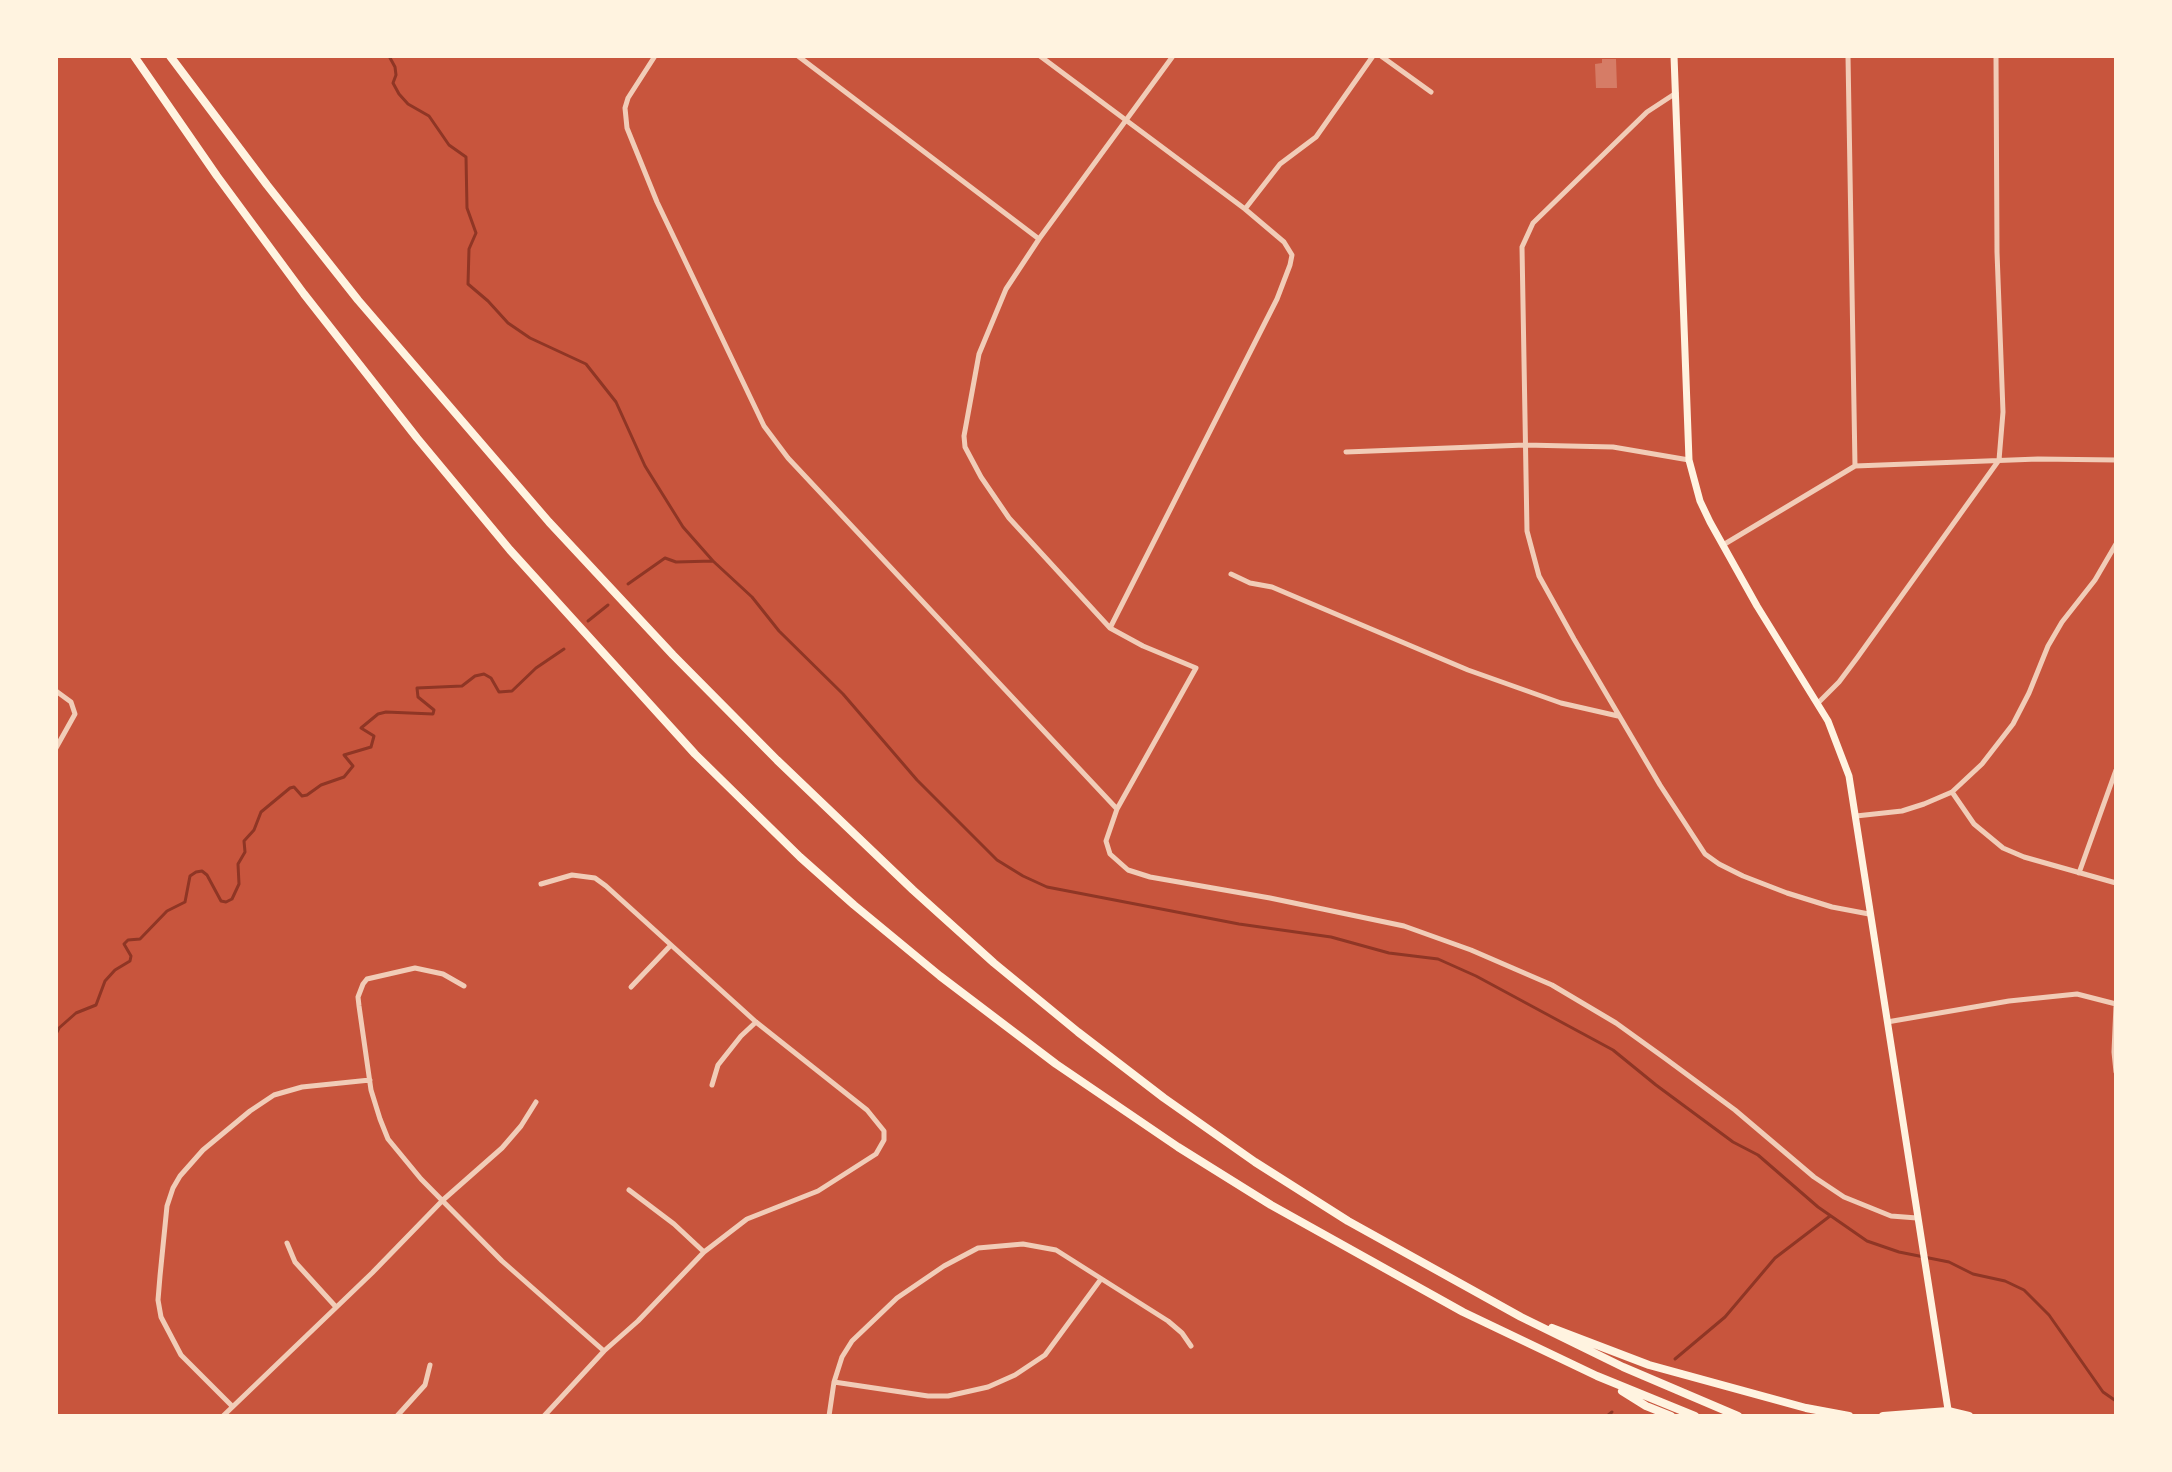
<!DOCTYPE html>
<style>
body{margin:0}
#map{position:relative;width:2172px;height:1472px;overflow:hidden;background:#c8553d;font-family:"Roboto Condensed",sans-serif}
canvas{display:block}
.frame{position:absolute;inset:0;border:58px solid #fff3e0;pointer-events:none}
</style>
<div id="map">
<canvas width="2172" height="1472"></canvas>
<div class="frame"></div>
</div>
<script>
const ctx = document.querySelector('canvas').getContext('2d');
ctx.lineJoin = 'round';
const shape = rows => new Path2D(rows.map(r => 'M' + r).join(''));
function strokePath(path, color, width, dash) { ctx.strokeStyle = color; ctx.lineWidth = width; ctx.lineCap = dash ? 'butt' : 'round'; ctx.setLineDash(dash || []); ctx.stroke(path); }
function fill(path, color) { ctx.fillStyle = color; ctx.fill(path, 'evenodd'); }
strokePath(shape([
 [389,56,395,67,396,75,393,83,399,94,408,104,429,116,449,145,466,157,467,208,476,233,469,249,468,284,488,301,508,323,530,338,586,364,616,402,645,466,683,527,713,561,752,597,779,631,843,694,917,780,997,860,1023,876,1047,887,1239,924,1331,937,1389,953,1438,959,1476,976,1613,1050,1656,1085,1733,1142,1758,1155,1818,1207,1867,1241,1899,1252,1949,1262,1973,1274,2005,1281,2024,1290,2049,1315,2103,1392,2116,1401],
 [628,584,665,558,676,562,713,561],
 [588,621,608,605],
 [56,1034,59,1028,76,1013,96,1005,105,981,115,970,130,961,131,956,124,944,128,940,140,939,167,911,185,902,190,876,196,872,202,871,207,875,221,901,226,902,232,899,239,884,238,864,245,852,244,841,254,830,261,812,290,788,294,787,302,796,307,795,321,785,344,777,353,766,344,755,371,747,374,736,361,728,378,714,386,712,433,714,434,710,418,697,417,688,462,686,475,676,484,674,491,678,499,692,512,691,536,668,564,649],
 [1675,1359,1725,1317,1775,1258,1830,1216],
 [1607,1416,1612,1412]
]), '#8f3625', 3);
fill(shape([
 [1602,59,1616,59,1617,88,1596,88,1595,64,1602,63]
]), '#d67c66');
strokePath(shape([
 [655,56,628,98,625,108,627,128,657,202,764,426,788,458,1117,809],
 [798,56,1039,239],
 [1040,56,1245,209,1284,242,1292,255,1290,265,1277,299,1110,628],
 [1173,56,1039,239,1006,289,979,354,964,436,965,447,981,477,1009,518,1110,628,1143,646,1196,668,1117,809,1106,841,1110,854,1128,870,1150,877,1270,898,1404,926,1471,950,1552,985,1616,1023,1666,1059,1735,1110,1814,1177,1844,1197,1891,1216,1917,1218],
 [1381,56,1431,92],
 [1848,56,1855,466],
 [1676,93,1647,112,1533,223,1522,247,1527,531,1539,576,1574,639,1660,785,1705,854,1719,864,1743,876,1787,893,1832,907,1869,914],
 [1245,209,1280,164,1316,137,1373,56],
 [1346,452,1525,445,1613,447,1689,460],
 [1723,545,1855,466,2038,459,2116,460],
 [1231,574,1250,583,1272,587,1468,670,1561,703,1618,716],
 [56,691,71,702,75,714,56,748],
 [1817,704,1839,682,1857,658,1999,460,2003,412,1997,252,1996,56],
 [1952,792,1974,824,2003,848,2024,857,2116,883],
 [1856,816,1902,811,1924,804,1952,792,1982,764,2013,724,2029,693,2048,646,2062,622,2095,580,2116,544],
 [2079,873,2116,770],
 [541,884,572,875,595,878,606,886,756,1022,867,1110,884,1131,884,1140,876,1154,818,1191,747,1219,704,1252,638,1321,604,1351,544,1416],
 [464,986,443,974,415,968,367,979,363,984,358,997,359,1006,371,1090,380,1119,388,1139,421,1179,502,1261,604,1351],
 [631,987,671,945],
 [2116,1005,2114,1052,2116,1072],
 [1887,1022,2009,1001,2077,994,2116,1004],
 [712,1085,718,1065,741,1036,756,1022],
 [629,1190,674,1224,704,1252],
 [287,1243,295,1262,336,1307],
 [834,1382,928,1396,948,1396,988,1387,1015,1375,1045,1355,1101,1279],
 [232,1406,181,1355,161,1317,158,1300,160,1276,167,1206,173,1188,180,1176,203,1150,250,1111,274,1095,302,1087,370,1080],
 [223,1416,372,1273,443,1200,502,1148,521,1126,536,1102],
 [397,1416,425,1385,430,1365],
 [829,1416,834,1382,842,1357,852,1341,897,1298,944,1266,978,1248,1023,1244,1056,1250,1168,1321,1182,1333,1191,1346]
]), '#f1ccb7', 5);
strokePath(shape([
 [1674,56,1689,460,1700,501,1710,522,1757,606,1828,721,1849,776,1949,1416]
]), '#fff3e0', 7);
strokePath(shape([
 [134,56,217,176,304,294,417,438,510,550,695,754,800,857,854,905,940,976,1056,1064,1178,1147,1271,1205,1463,1312,1597,1376,1695,1416],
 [170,56,267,185,358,300,549,522,673,655,777,760,913,890,994,963,1078,1032,1164,1098,1255,1162,1348,1221,1521,1317,1623,1367,1738,1416],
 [1552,1328,1649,1365,1806,1408,1849,1416],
 [1622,1391,1646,1406,1671,1416],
 [1883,1416,1948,1411,1969,1416]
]), '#fff3e0', 8);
</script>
